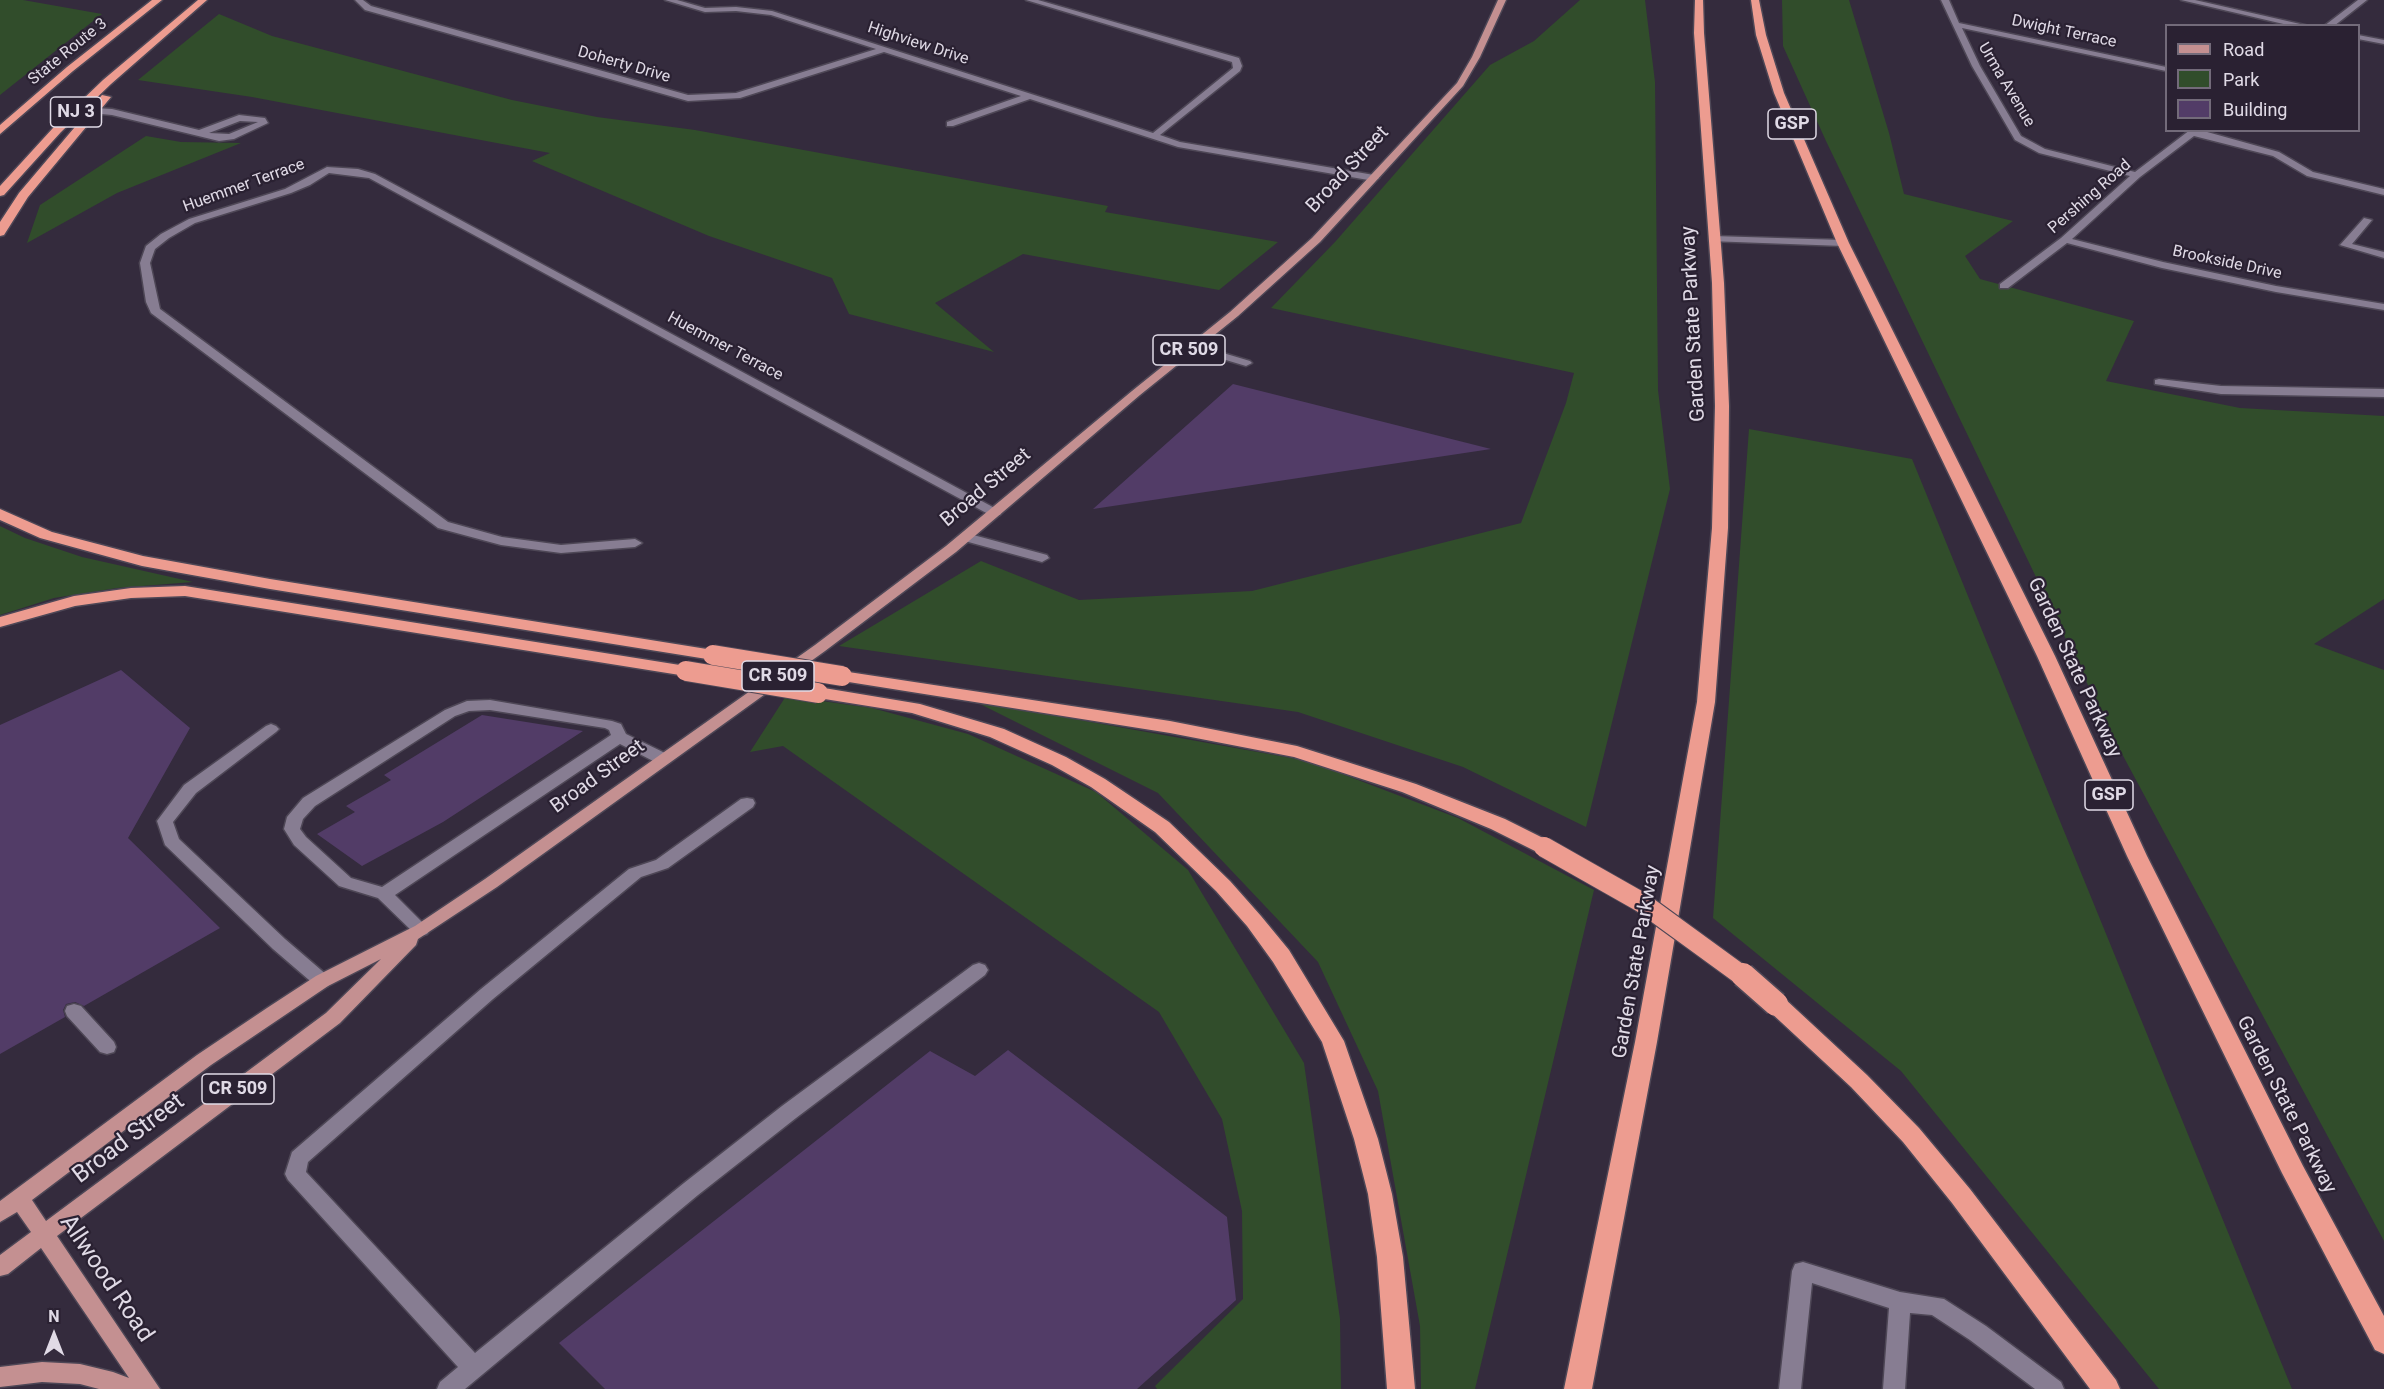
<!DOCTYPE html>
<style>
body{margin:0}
#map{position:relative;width:2384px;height:1389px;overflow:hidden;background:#342b3d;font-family:Roboto,sans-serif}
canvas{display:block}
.legend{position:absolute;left:2165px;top:24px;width:195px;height:108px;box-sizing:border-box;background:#2a2132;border:2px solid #736b7a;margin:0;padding:8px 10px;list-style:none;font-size:18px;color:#e0dae6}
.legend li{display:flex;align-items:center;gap:12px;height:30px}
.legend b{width:30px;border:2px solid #736b7a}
.north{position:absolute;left:24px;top:1305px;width:60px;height:60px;-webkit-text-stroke:4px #2a2132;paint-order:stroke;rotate:0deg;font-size:16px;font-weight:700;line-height:24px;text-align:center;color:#e0dae6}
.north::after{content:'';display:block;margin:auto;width:21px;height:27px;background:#e0dae6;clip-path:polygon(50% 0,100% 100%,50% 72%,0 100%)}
</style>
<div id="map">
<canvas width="2384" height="1389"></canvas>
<ul class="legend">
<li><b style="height:8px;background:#c49091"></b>Road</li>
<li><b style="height:16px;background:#314d2b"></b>Park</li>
<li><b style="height:16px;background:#523c67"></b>Building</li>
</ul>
<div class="north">N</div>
</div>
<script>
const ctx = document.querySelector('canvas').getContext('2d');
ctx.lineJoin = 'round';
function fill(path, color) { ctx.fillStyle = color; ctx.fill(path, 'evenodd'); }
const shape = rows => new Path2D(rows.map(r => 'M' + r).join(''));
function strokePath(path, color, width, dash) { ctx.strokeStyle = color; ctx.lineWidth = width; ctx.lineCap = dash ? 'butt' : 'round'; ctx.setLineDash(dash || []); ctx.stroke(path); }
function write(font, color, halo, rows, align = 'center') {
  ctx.font = font + ' Roboto,sans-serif'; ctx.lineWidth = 4.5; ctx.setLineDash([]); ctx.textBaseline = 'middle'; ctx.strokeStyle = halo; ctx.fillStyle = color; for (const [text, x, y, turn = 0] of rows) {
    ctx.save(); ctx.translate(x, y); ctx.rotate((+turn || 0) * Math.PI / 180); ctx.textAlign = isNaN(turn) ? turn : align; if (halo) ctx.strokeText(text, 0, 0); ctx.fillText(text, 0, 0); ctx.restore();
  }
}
fill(shape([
 [0,0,23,0,102,14,0,95],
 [1580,0,1645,0,1655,82,1658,390,1670,489,1586,827,1463,767,1298,712,839,646,981,561,1079,600,1252,591,1521,523,1566,403,1574,373,1271,308,1335,242,1490,65,1534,41],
 [1782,0,1849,0,1889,133,1904,194,2013,221,1965,256,1980,279,2134,321,2106,381,2240,408,2384,416,2384,599,2314,644,2384,670,2384,1241,2114,739,1826,141,1783,46],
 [219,14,272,36,512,100,597,117,695,130,1108,206,1105,212,1278,242,1219,290,1023,254,935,303,994,352,849,314,832,278,709,236,532,161,550,153,252,97,138,80],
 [146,136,181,142,241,143,117,193,27,243,40,205],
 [1749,429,1912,459,2292,1389,2159,1389,1901,1071,1713,918],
 [0,526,25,538,82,557,193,582,117,588,54,598,0,615],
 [786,696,872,708,968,734,1096,792,1188,870,1304,1063,1340,1319,1341,1389,1157,1389,1155,1386,1243,1299,1242,1211,1222,1119,1159,1012,783,746,750,752],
 [974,701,1308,761,1458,818,1594,890,1475,1389,1421,1389,1420,1326,1378,1091,1318,962,1158,793]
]), '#314d2b');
fill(shape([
 [1233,384,1491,449,1093,509],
 [121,670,190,728,128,838,220,928,84,1006,75,1002,66,1004,63,1010,65,1017,0,1054,0,725],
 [482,715,583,731,443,822,362,866,317,834,355,812,346,806,391,780,384,775],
 [1008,1050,1227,1217,1236,1300,1137,1389,605,1389,559,1343,930,1051,975,1076]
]), '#523c67');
const minor = shape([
 [355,0,363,0,371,6,688,95,736,93,876,49,771,15,736,11,705,12,665,0,677,0,705,8,736,7,772,11,1153,133,1233,68,1232,62,1026,0,1038,0,1239,58,1242,66,1240,71,1160,135,1180,142,1374,175,1379,178,1374,181,1178,147,1030,99,953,126,947,126,947,122,1021,96,884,52,740,98,688,101,365,10,355,0],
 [1941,0,1949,0,1959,23,2166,67,2166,71,1962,28,1980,66,2021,136,2045,149,2135,172,2190,130,2200,130,2279,152,2313,172,2384,189,2384,195,2307,176,2273,156,2194,136,2140,177,2072,239,2163,262,2276,286,2384,304,2384,310,2276,292,2162,268,2067,243,2008,288,2000,288,2000,284,2061,238,2130,176,2039,153,2015,140,1972,66,1941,0],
 [2181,0,2195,0,2309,26,2292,26,2181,0],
 [2358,0,2367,0,2334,26,2324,26,2358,0],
 [2358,35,2384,40,2384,44,2358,39,2358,35],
 [94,108,112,109,199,130,239,115,265,118,268,123,234,139,219,141,112,115,91,113,90,111,94,108],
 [240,121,258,122,229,134,209,133,240,121],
 [327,167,358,169,375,174,1002,512,1000,515,990,515,369,178,329,173,310,185,291,193,195,223,169,238,155,249,150,263,160,309,448,522,502,537,561,545,635,539,642,543,635,547,561,553,501,545,438,528,151,313,146,302,140,263,146,246,161,234,189,219,285,189,327,167],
 [2364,218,2372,220,2352,244,2384,252,2384,258,2340,245,2364,218],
 [1713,236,1843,240,1848,243,1843,246,1709,241,1709,237,1713,236],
 [1193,344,1250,361,1252,363,1246,366,1189,349,1187,347,1193,344],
 [2159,379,2221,386,2384,389,2384,397,2221,394,2155,384,2155,380,2159,379],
 [966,533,1047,555,1049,558,1042,562,961,540,959,537,966,533],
 [490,700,612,721,621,724,626,734,669,755,671,759,669,763,657,763,620,744,395,895,430,930,427,934,421,936,415,934,378,898,339,886,294,845,284,829,287,817,303,798,445,710,467,701,490,700],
 [490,710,605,728,609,730,611,735,382,887,351,878,306,837,300,829,303,819,315,806,455,716,469,711,490,710],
 [271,724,276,726,279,729,276,732,196,793,173,822,179,839,285,939,328,976,331,981,328,986,322,988,316,986,273,949,165,845,157,821,184,785,266,726,271,724],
 [747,798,753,799,755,803,753,807,668,868,641,877,493,999,308,1162,306,1172,475,1353,684,1183,782,1106,973,965,979,963,985,965,988,970,985,975,796,1118,698,1195,465,1389,437,1389,440,1382,458,1367,288,1180,285,1174,292,1152,481,989,629,869,656,860,741,799,747,798],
 [74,1004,81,1006,114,1042,116,1047,114,1052,107,1054,100,1052,67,1016,65,1011,67,1006,74,1004],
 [1803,1262,1900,1292,1944,1299,1986,1326,2061,1382,2064,1389,2035,1389,1970,1340,1932,1315,1910,1313,1905,1389,1883,1389,1889,1308,1812,1283,1801,1389,1779,1389,1792,1271,1795,1264,1803,1262]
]);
const major = shape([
 [1498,0,1506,0,1480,57,1463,86,1320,242,1238,316,1140,395,956,552,825,651,497,887,418,939,416,945,340,1023,57,1236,160,1389,99,1389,80,1384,42,1382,0,1387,0,1367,42,1362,80,1364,113,1372,129,1378,41,1248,8,1274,0,1276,0,1255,31,1232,17,1212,0,1222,0,1201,197,1055,267,1008,316,976,415,926,485,879,815,645,946,546,1132,391,1230,312,1312,238,1457,83,1472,57,1498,0],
 [381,959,326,1013,46,1221,32,1200,211,1065,328,986,381,959]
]);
const highway = shape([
 [152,0,162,0,73,71,0,134,0,125,67,67,152,0],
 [198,0,207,0,111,84,61,132,4,195,0,196,0,186,53,128,103,80,198,0],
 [1695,0,1703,0,1704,33,1724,283,1729,406,1728,528,1715,702,1657,1042,1592,1389,1564,1389,1635,1042,1697,702,1712,528,1715,406,1712,283,1694,33,1695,0],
 [1751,0,1759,0,1766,35,1784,93,1849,243,2055,656,2147,856,2303,1166,2384,1316,2384,1354,2375,1350,2282,1173,2127,856,2037,656,1837,243,1774,93,1756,35,1751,0],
 [102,95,111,97,28,197,4,235,0,236,0,222,19,193,102,95],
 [0,509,52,532,143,556,270,579,713,650,719,651,722,655,719,659,713,660,270,589,142,566,40,538,0,520,0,509],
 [185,586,686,666,692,667,695,671,692,675,686,676,185,596,131,598,75,606,0,627,0,617,74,596,131,588,185,586],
 [842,671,1170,721,1297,746,1416,784,1505,819,1551,842,1554,847,1551,852,1544,854,1537,852,1491,829,1402,792,1294,757,1170,733,836,680,833,676,836,672,842,671],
 [818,687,920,704,1004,729,1066,757,1105,779,1169,822,1230,881,1261,916,1289,950,1344,1041,1378,1139,1392,1194,1403,1257,1415,1389,1387,1389,1377,1257,1368,1194,1354,1139,1322,1042,1273,962,1247,926,1216,891,1155,832,1091,787,1052,765,990,737,912,713,812,697,809,693,812,689,818,687],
 [1776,996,1784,998,1867,1075,1919,1128,1970,1189,2116,1380,2120,1389,2090,1389,1952,1203,1903,1142,1851,1087,1768,1010,1765,1004,1768,998,1776,996]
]);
strokePath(minor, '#4e4756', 3);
strokePath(major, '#4e4756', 3);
strokePath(highway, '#4e4756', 3);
fill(minor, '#877d92');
fill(major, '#c49091');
fill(highway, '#ed9c90');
const highwayBridgeFar1 = shape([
 [713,655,842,676],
 [686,671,818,693],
 [1544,847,1641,902,1744,977]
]);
const highwayBridge = shape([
 [1743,975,1776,1004]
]);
strokePath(highwayBridgeFar1, '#4e4756', 22, []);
strokePath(highwayBridge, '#4e4756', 27, []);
strokePath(highwayBridgeFar1, '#ed9c90', 20);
strokePath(highwayBridge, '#ed9c90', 24);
write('16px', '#e0dae6', '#2a2132', [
 ["Dwight Terrace",2064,32,12],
 ["Highview Drive",918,44,18],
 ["State Route 3",68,52,-39],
 ["Doherty Drive",624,65,16],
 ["Urma Avenue",2006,85,59],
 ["Huemmer Terrace",244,186,-20],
 ["Pershing Road",2090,197,-41],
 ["Brookside Drive",2227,263,12],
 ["Huemmer Terrace",725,347,28]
]);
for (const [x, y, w] of [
 [76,112,51],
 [1792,124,48],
 [1189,350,72],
 [778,676,72],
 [2109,795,48],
 [238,1089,72]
]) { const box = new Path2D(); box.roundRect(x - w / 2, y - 15, w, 30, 4.5); ctx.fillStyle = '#2a2132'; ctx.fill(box); strokePath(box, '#e0dae6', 1.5); }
write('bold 18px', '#e0dae6', null, [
 ["NJ 3",76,112],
 ["GSP",1792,124],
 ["CR 509",1189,350],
 ["CR 509",778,676],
 ["GSP",2109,795],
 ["CR 509",238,1089]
]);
write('20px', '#e0dae6', '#2a2132', [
 ["Broad Street",1348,170,-47],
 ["Garden State Parkway",1694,324,-93],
 ["Broad Street",986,488,-40],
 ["Garden State Parkway",2074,668,65],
 ["Broad Street",598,777,-36],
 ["Garden State Parkway",1637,962,-80],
 ["Garden State Parkway",2286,1105,63]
]);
write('24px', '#e0dae6', '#2a2132', [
 ["Broad Street",129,1139,-37],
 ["Allwood Road",106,1279,56]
]);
</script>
